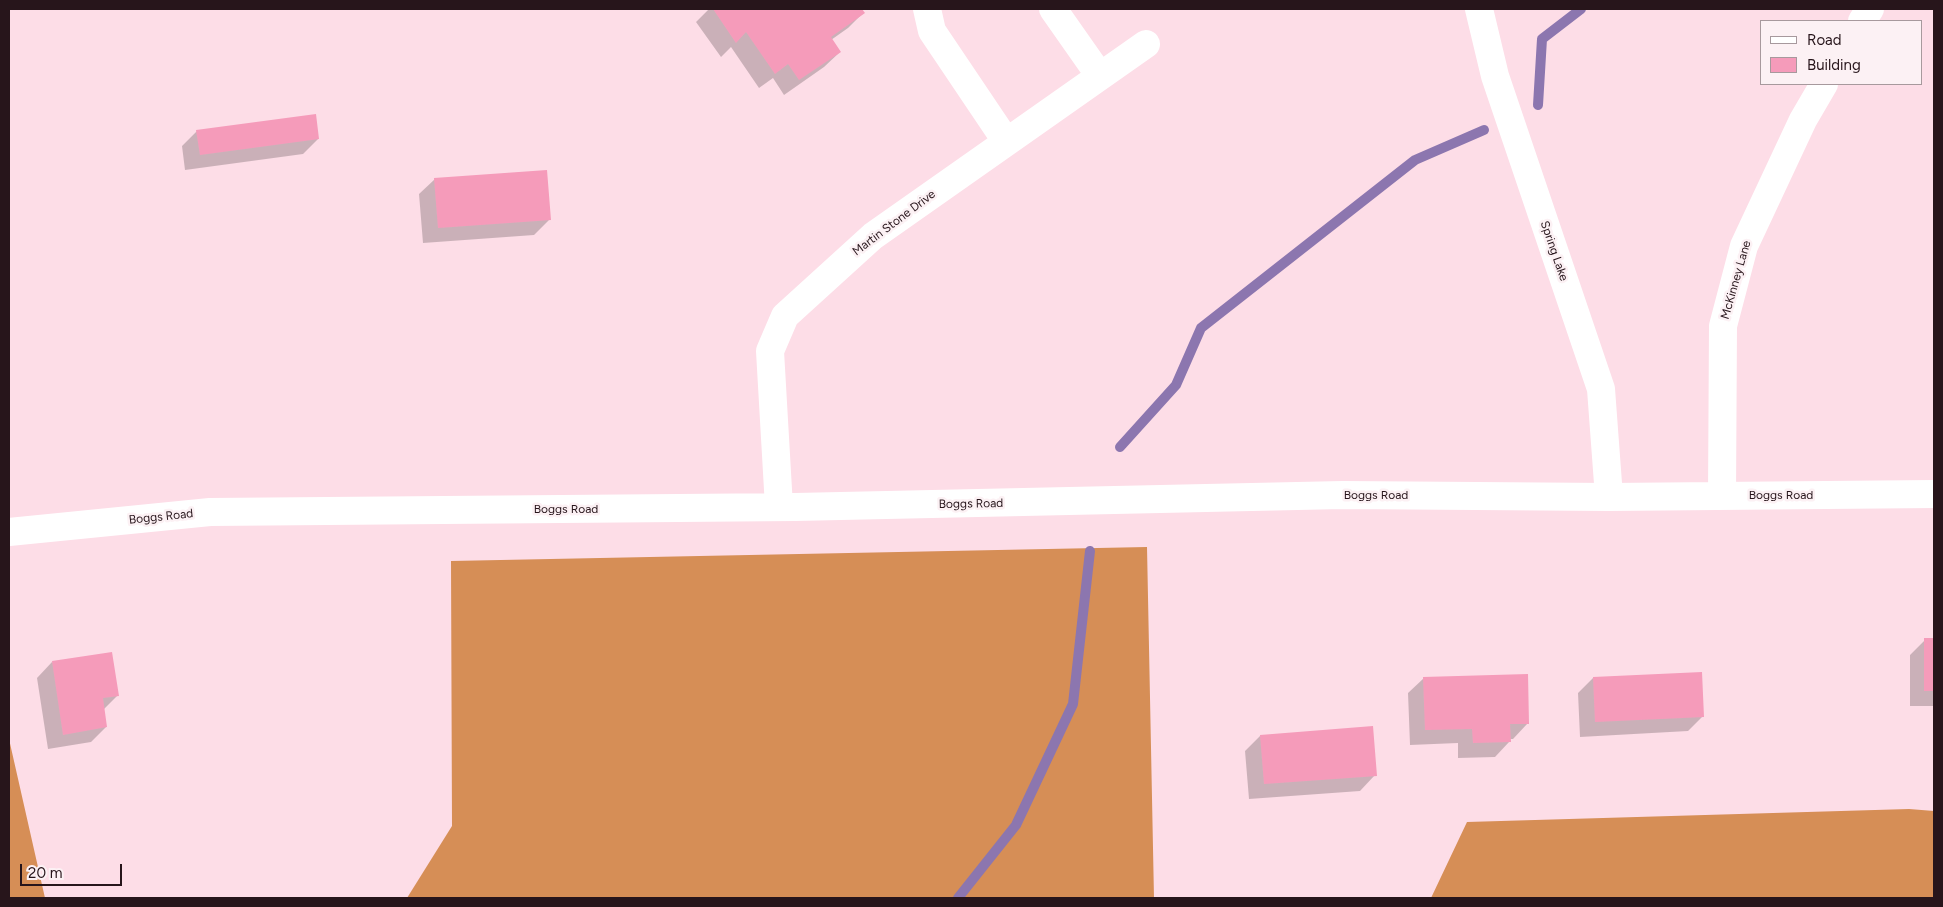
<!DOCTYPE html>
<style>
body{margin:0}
#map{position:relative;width:1943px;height:907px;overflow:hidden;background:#fddde7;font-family:Figtree,sans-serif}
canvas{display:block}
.frame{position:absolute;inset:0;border:10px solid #27151b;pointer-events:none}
.legend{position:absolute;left:1760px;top:20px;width:162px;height:65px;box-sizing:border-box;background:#fcf1f4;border:1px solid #a7999d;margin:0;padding:6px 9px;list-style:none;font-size:15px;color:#27151b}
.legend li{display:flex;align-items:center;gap:10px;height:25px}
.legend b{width:25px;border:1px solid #a7999d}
.scale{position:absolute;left:20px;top:864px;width:102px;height:22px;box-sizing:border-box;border:2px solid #27151b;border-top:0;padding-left:6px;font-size:15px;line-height:18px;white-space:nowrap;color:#27151b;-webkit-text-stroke:4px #fcf1f4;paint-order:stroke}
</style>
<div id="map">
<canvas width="1943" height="907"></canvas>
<div class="frame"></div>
<ul class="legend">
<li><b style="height:6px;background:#fff"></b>Road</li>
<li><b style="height:14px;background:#f59bba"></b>Building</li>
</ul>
<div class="scale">20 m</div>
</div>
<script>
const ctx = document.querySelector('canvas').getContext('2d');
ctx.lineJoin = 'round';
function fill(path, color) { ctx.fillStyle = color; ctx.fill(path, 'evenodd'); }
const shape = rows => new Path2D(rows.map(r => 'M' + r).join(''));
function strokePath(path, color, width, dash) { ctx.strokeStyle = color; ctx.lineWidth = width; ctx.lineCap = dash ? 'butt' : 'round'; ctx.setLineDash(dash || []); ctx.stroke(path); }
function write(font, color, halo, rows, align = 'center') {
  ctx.font = font + ' Figtree,sans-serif'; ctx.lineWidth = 5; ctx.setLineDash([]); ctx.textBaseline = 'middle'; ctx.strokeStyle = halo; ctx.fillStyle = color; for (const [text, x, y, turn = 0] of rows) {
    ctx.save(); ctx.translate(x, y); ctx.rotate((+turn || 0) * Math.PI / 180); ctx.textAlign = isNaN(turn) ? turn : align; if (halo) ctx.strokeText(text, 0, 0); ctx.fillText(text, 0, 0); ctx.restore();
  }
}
fill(shape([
 [1147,547,1154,898,407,898,452,826,451,561],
 [9,739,45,898,9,898],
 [1909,809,1934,811,1934,898,1431,898,1467,822]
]), '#d68e56');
fill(shape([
 [709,9,860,9,863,13,848,28,831,40,840,52,824,67,784,95,773,78,759,88,731,47,721,57,696,22],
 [197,131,318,139,303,154,185,170,182,146],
 [435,179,549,220,534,235,423,243,419,194],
 [1925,640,1934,640,1934,706,1910,706,1910,655],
 [52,662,118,695,103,710,106,727,91,742,48,749,37,678],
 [1424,678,1528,723,1513,739,1510,739,1510,741,1495,757,1458,758,1458,743,1410,745,1408,693],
 [1593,678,1703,716,1688,731,1580,737,1578,693],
 [1260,736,1375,775,1360,791,1249,799,1245,751]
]), '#0003');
strokePath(shape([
 [1538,105,1542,39,1581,9],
 [1120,447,1176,385,1201,328,1415,160,1484,130],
 [958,898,1016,825,1073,704,1090,551]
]), '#8c76af', 10);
fill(shape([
 [713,9,862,9,865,13,831,37,841,52,799,80,788,64,775,74,746,32,736,43],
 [316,114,319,139,200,155,196,130],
 [547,170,551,220,438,228,434,178],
 [1924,638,1934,638,1934,691,1924,691],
 [112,652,119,696,103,698,107,727,63,735,52,661],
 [1702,672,1704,717,1595,722,1593,677],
 [1528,674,1529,724,1510,724,1511,742,1473,743,1472,729,1425,730,1423,677],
 [1373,726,1377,776,1264,784,1260,735]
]), '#f59bba');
strokePath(shape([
 [927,9,932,31,1006,141],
 [1053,9,1100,76],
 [1479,9,1495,76,1601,389,1609,497],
 [1862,21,1870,9],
 [1722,495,1723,326,1744,246,1803,120,1824,84],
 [779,507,770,351,785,316,873,236,1146,44],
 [9,532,210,512,795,507,1343,495,1609,497,1934,494]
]), '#fff', 28);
write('12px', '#27151b', '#fcf1f4', [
 ["Martin Stone Drive",894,223,-37],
 ["Spring Lake",1554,251,71],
 ["McKinney Lane",1736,280,-74],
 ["Boggs Road",1376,495],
 ["Boggs Road",1781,495],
 ["Boggs Road",971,504,-1],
 ["Boggs Road",566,509],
 ["Boggs Road",161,517,-6]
]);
</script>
